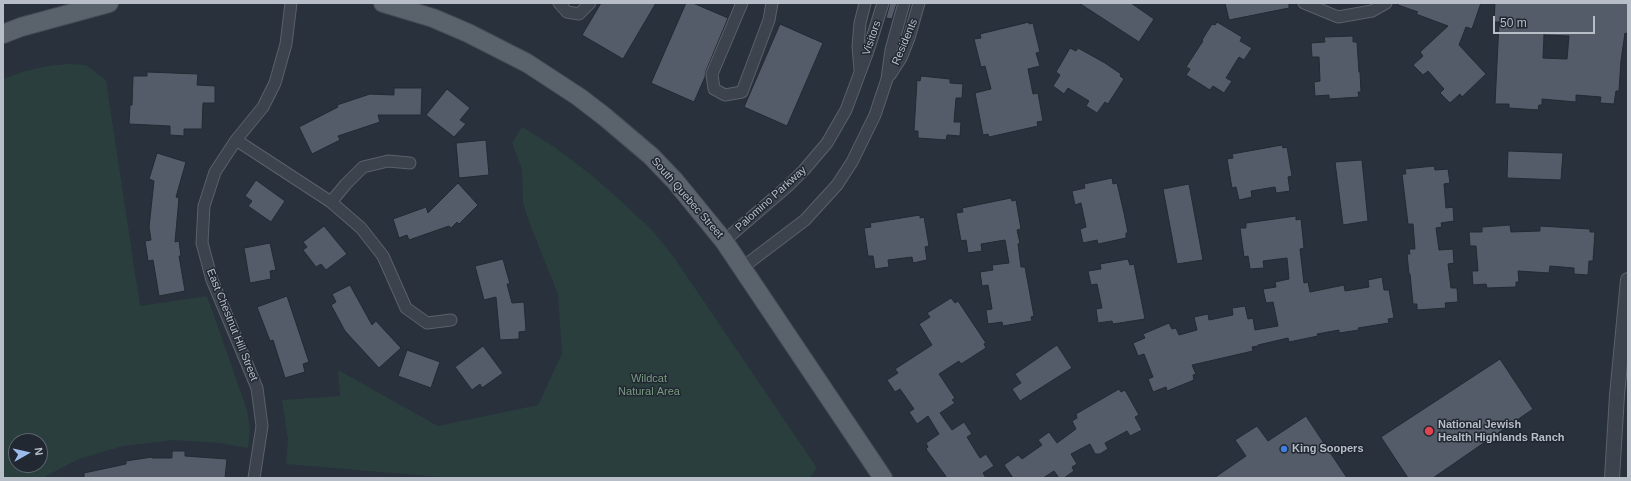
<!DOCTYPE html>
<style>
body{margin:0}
#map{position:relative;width:1631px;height:481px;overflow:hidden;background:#28313c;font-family:Arial,sans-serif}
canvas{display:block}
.frame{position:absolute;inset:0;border:4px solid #b8bec7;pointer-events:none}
.north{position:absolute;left:8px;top:433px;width:40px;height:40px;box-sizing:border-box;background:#212832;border:1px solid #5d646e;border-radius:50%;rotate:82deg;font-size:11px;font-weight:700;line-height:16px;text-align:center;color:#b8bec7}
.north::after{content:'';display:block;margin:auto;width:14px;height:18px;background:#9abbeb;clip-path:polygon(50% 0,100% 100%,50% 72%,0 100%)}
.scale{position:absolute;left:1493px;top:16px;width:102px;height:18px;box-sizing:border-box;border:2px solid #b8bec7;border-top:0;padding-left:5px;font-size:12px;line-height:14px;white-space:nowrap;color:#b8bec7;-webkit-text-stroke:3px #212832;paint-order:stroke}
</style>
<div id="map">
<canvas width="1631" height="481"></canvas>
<div class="frame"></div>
<div class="north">N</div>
<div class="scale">50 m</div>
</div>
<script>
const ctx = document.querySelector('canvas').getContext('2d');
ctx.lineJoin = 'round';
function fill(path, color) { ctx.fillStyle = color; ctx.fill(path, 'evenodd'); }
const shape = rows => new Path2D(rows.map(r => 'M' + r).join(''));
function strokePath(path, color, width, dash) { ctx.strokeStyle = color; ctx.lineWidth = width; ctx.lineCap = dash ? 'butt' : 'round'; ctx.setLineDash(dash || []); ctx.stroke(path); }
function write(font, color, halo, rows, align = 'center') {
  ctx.font = font + ' Arial,sans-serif'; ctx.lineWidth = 3; ctx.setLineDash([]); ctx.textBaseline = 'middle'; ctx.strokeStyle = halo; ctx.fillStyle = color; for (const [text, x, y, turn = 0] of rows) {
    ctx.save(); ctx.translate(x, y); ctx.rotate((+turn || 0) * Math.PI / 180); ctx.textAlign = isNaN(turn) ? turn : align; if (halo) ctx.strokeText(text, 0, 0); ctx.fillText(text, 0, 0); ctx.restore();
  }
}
fill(shape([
 [68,64,86,65,106,80,140,306,207,296,247,410,250,429,248,448,220,443,174,440,123,446,79,459,42,478,3,478,3,79,25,71,48,66],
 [16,441,40,441,40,465,16,465],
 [522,127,553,146,594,177,625,205,652,230,673,256,817,468,810,478,453,478,286,464,288,440,282,400,340,396,338,370,438,426,538,405,562,354,558,294,531,227,523,203,522,169,512,143]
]), '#2b3e3e');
const building = shape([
 [601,3,656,3,623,59,582,35,601,3],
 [686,3,693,3,728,18,706,71,705,77,694,102,651,83,686,3],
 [890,3,897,3,892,19,886,18,890,3],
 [1079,3,1131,3,1154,19,1139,42,1079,3],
 [1225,3,1289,3,1289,8,1229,20,1225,3],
 [1398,3,1481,3,1472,29,1466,27,1459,45,1486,74,1462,97,1460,94,1450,103,1440,93,1444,89,1428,71,1423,75,1413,65,1423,56,1420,52,1448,26,1416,14,1418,12,1398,5,1398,3],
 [1495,3,1628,3,1628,34,1625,33,1621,61,1619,91,1616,91,1614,104,1600,103,1601,97,1576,95,1576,102,1542,99,1542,105,1539,105,1538,110,1509,108,1509,104,1495,104,1499,22,1494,22,1495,3],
 [1544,35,1569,36,1567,59,1543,58,1544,35],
 [1029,22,1029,24,1033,23,1040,52,1036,53,1040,66,1028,69,1033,94,1038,93,1043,121,1037,122,1038,126,989,137,988,134,983,135,975,93,991,89,985,66,981,67,974,39,981,38,980,34,1029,22],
 [1217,22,1242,37,1240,41,1252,48,1244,60,1239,57,1226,78,1232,81,1224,93,1213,86,1210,90,1186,75,1190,69,1186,67,1203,41,1202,40,1212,24,1215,25,1217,22],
 [780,24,823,43,787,126,744,107,780,24],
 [1353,36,1353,42,1357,42,1359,72,1360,72,1361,92,1358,92,1359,97,1329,99,1329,95,1315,96,1314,82,1320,81,1319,57,1312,57,1311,43,1325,42,1324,37,1353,36],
 [1070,48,1076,51,1078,48,1105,63,1121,74,1120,76,1124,79,1108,104,1105,102,1097,113,1086,106,1089,101,1068,88,1064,94,1053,86,1060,75,1056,72,1070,48],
 [147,72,198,74,197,85,215,86,215,103,203,103,202,129,184,129,184,136,170,135,170,126,129,124,130,105,132,105,133,76,147,76,147,72],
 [921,76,950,79,950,83,963,84,962,98,956,98,954,122,961,122,960,136,947,135,946,140,918,138,918,131,914,131,917,80,920,81,921,76],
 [394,88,422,88,421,115,378,115,380,122,338,136,340,140,312,154,299,127,338,107,337,105,370,94,394,95,394,88],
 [447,89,470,108,460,120,466,124,454,137,426,115,447,89],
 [486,140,489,175,459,178,456,143,486,140],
 [1282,145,1283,148,1287,147,1292,176,1288,177,1290,191,1276,193,1275,187,1251,191,1252,197,1239,200,1236,187,1232,188,1227,159,1233,158,1232,154,1282,145],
 [1508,151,1563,153,1561,180,1507,178,1508,151],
 [157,153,186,162,176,197,179,198,175,242,179,241,181,256,179,256,185,291,159,296,153,260,148,261,145,241,151,240,149,227,154,181,149,179,157,153],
 [1362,160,1368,221,1343,225,1335,162,1362,160],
 [1434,166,1435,170,1448,169,1450,183,1444,184,1446,208,1453,207,1454,221,1441,223,1442,227,1436,228,1439,250,1453,249,1454,263,1448,264,1451,288,1457,288,1458,302,1445,303,1446,308,1417,310,1417,304,1413,304,1410,274,1409,274,1407,254,1410,254,1409,249,1415,249,1413,224,1408,224,1402,174,1406,174,1405,169,1434,166],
 [1112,178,1113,184,1117,183,1124,213,1128,233,1126,233,1126,238,1098,244,1097,240,1083,243,1080,229,1086,227,1081,203,1075,205,1072,191,1085,188,1084,184,1112,178],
 [256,180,285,201,271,222,248,206,252,201,245,196,256,180],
 [458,183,478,205,459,224,457,222,451,228,449,226,409,240,407,235,399,238,393,219,426,207,428,213,458,183],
 [1189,184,1203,260,1177,264,1163,189,1189,184],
 [1011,198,1012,201,1016,200,1021,229,1017,230,1020,243,1018,244,1021,267,1025,267,1034,316,1031,317,1032,321,1003,326,1002,322,988,324,986,310,992,309,988,285,982,286,980,272,993,270,992,265,1009,263,1005,240,981,244,982,251,968,253,966,240,961,241,956,213,963,212,962,208,1011,198],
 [920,215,920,218,924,217,929,246,925,247,927,260,913,263,912,257,888,260,889,267,875,269,873,256,868,256,864,228,871,227,870,223,920,215],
 [1296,216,1296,220,1301,219,1304,248,1300,249,1304,283,1308,282,1310,292,1344,285,1345,291,1369,287,1368,280,1382,277,1384,290,1389,290,1394,318,1388,319,1389,323,1358,328,1359,330,1339,333,1339,330,1317,334,1318,336,1289,342,1288,338,1258,345,1258,346,1252,347,1253,351,1192,365,1196,374,1193,375,1194,380,1167,391,1166,387,1153,392,1148,379,1153,377,1144,354,1138,356,1133,343,1145,338,1143,334,1169,323,1172,329,1176,328,1179,335,1197,330,1194,317,1208,314,1209,320,1233,315,1232,308,1245,306,1248,319,1253,318,1255,330,1278,326,1273,302,1266,303,1263,289,1276,287,1275,282,1289,279,1287,258,1263,261,1264,268,1250,269,1248,256,1244,257,1240,228,1246,228,1246,223,1296,216],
 [1510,225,1511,232,1540,231,1540,226,1590,229,1590,232,1595,232,1593,261,1589,261,1588,275,1574,274,1574,268,1550,266,1549,273,1518,271,1519,282,1516,282,1516,287,1487,288,1486,284,1473,285,1472,271,1478,271,1476,246,1470,246,1469,232,1482,232,1482,227,1510,225],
 [324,226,347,254,326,270,321,264,316,267,303,250,307,247,303,242,324,226],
 [270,243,276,270,270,271,271,279,250,283,244,248,270,243],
 [503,259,510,284,507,284,512,303,524,302,526,331,519,332,519,339,500,340,496,297,484,300,475,266,503,259],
 [1128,259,1130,265,1134,264,1145,319,1113,324,1112,321,1098,323,1096,309,1102,308,1097,284,1091,285,1088,271,1101,269,1100,264,1128,259],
 [350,285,372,325,376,321,401,348,379,368,345,331,331,305,336,302,332,294,350,285],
 [287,296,309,362,303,364,305,372,285,378,273,340,270,341,257,307,287,296],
 [951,298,955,303,958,301,986,343,984,344,986,348,961,364,959,361,939,374,955,398,952,400,955,403,940,413,952,430,964,422,972,434,967,437,980,458,986,454,994,466,983,473,986,478,947,478,926,449,928,447,926,443,939,434,928,416,917,424,909,412,914,409,900,389,895,392,887,380,898,373,895,369,932,345,919,324,930,317,927,313,951,298],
 [1057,345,1072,368,1020,401,1012,389,1021,383,1015,374,1057,345],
 [483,346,503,373,482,388,480,384,472,390,455,367,483,346],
 [407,350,440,362,431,388,398,376,407,350],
 [1500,359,1533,409,1433,478,1408,478,1381,437,1500,359],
 [1119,389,1121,392,1125,390,1139,415,1135,417,1142,430,1130,436,1127,431,1105,443,1108,449,1100,454,1095,454,1090,444,1071,454,1077,464,1072,467,1074,471,1064,478,1059,478,1054,471,1043,478,1013,478,1004,465,1018,455,1022,459,1042,445,1038,440,1049,432,1057,443,1076,429,1072,421,1077,418,1076,414,1119,389],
 [1306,416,1347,478,1214,478,1246,456,1235,440,1257,426,1268,441,1306,416],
 [172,451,185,451,185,456,227,459,225,478,84,478,84,473,126,464,126,461,152,457,152,458,172,458,172,451]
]);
fill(building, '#545c69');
strokePath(building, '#232a34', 1);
const minor = shape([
 [559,3,567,12,579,14,590,3],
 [742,3,712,74,714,89,725,95,742,92,769,20,772,3],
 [1304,3,1338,17,1372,11,1386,3],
 [860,70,858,46,860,23,865,3],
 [890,75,901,58,909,38,919,3],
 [236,140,331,202,361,228,383,256,406,308,427,323,451,320],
 [331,202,346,184,363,167,388,161,410,163],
 [724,241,789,185,804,170,827,143,846,110,868,51,883,3],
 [743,267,805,220,837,185,852,162,875,115,887,79,891,50,904,3],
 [254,478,262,426,257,388,212,280,202,243,204,206,215,172,236,140,263,107,275,83,286,44,291,3]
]);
const tertiary = shape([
 [1612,478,1617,395,1628,280]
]);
const primary = shape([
 [383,3,433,18,468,33,527,63,579,97,605,117,651,156,675,181,724,241,883,478],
 [3,34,21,27,109,3]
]);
strokePath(minor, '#5a616a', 13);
strokePath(tertiary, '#5a616a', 16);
strokePath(primary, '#454c56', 20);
strokePath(minor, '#3c434c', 11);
strokePath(tertiary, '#3c434c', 14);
strokePath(primary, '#5a626c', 18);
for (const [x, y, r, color] of [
 [1429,431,5,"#e0444e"],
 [1284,449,4,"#3f7fe0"]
]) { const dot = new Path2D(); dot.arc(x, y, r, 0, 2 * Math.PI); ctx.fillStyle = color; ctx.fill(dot); strokePath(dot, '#212832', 1.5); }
write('11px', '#b8bec7', '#212832', [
 ["Visitors",872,38,-71],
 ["Residents",905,42,-67],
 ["South Quebec Street",687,198,49],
 ["Palomino Parkway",771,199,-42],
 ["East Chestnut Hill Street",232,325,68]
]);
write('11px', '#799a80', '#212832', [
 ["Wildcat",649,379],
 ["Natural Area",649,392]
]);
write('bold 11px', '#b8bec7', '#212832', [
 ["National Jewish",1438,425],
 ["Health Highlands Ranch",1438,438],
 ["King Soopers",1292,449]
], 'left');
</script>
